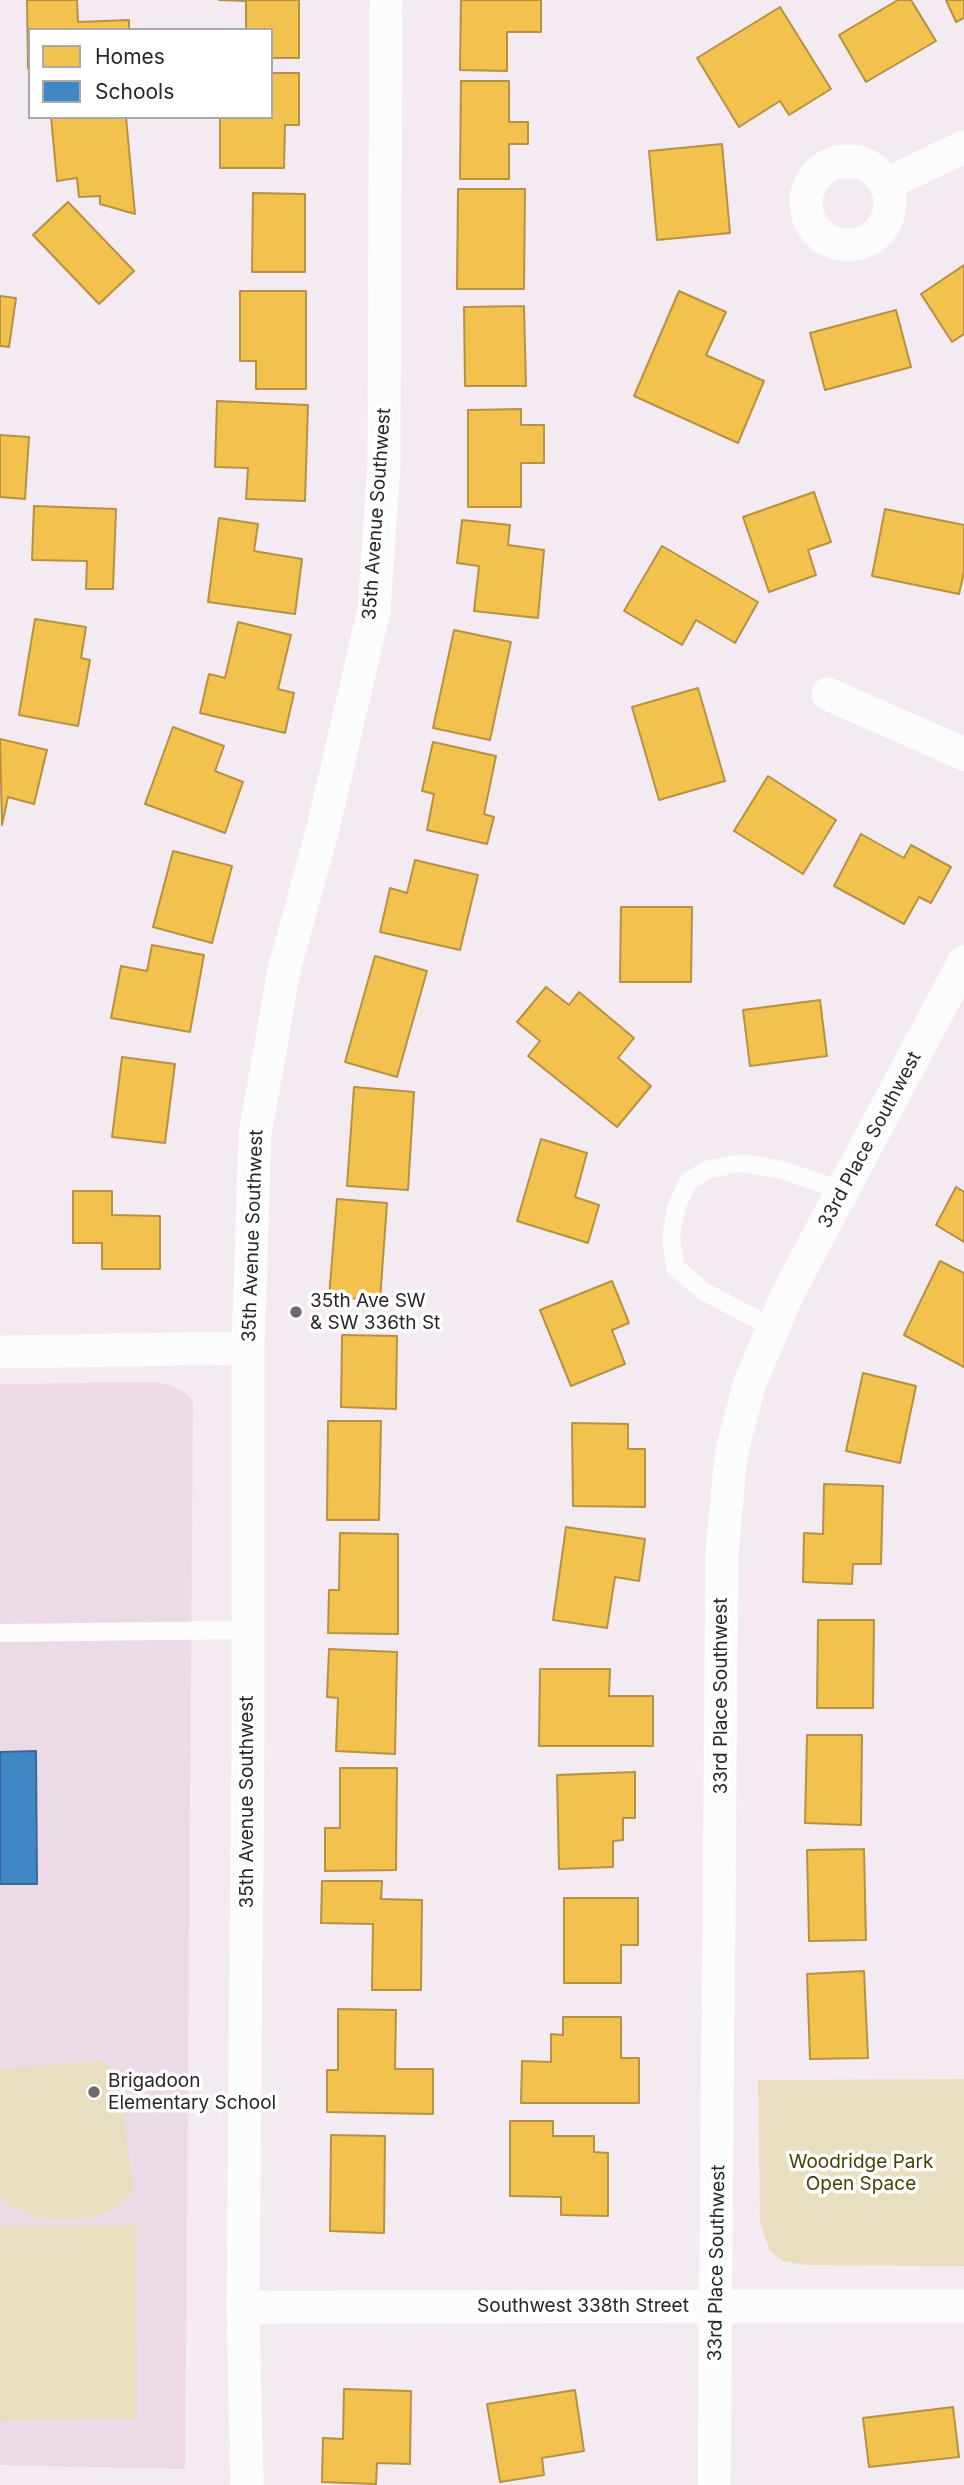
<!DOCTYPE html>
<style>
body{margin:0}
#map{position:relative;width:964px;height:2485px;overflow:hidden;background:#f4eaf1;font-family:Inter,sans-serif}
canvas{display:block}
.legend{position:absolute;left:28px;top:28px;width:245px;height:91px;box-sizing:border-box;background:#fff;border:2px solid #aaa8a9;margin:0;padding:9px 12px;list-style:none;font-size:21px;color:#2b2529}
.legend li{display:flex;align-items:center;gap:14px;height:35px}
.legend b{width:35px;border:2px solid #aaa8a9}
</style>
<div id="map">
<canvas width="964" height="2485"></canvas>
<ul class="legend">
<li><b style="height:19px;background:#f2c14e"></b>Homes</li>
<li><b style="height:19px;background:#3f88c5"></b>Schools</li>
</ul>
</div>
<script>
const ctx = document.querySelector('canvas').getContext('2d');
ctx.lineJoin = 'round';
function fill(path, color) { ctx.fillStyle = color; ctx.fill(path, 'evenodd'); }
const shape = rows => new Path2D(rows.map(r => 'M' + r).join(''));
function strokePath(path, color, width, dash) { ctx.strokeStyle = color; ctx.lineWidth = width; ctx.lineCap = dash ? 'butt' : 'round'; ctx.setLineDash(dash || []); ctx.stroke(path); }
function write(font, color, halo, rows, align = 'center') {
  ctx.font = font + ' Inter,sans-serif'; ctx.lineWidth = 7; ctx.setLineDash([]); ctx.textBaseline = 'middle'; ctx.strokeStyle = halo; ctx.fillStyle = color; for (const [text, x, y, turn = 0] of rows) {
    ctx.save(); ctx.translate(x, y); ctx.rotate((+turn || 0) * Math.PI / 180); ctx.textAlign = isNaN(turn) ? turn : align; if (halo) ctx.strokeText(text, 0, 0); ctx.fillText(text, 0, 0); ctx.restore();
  }
}
fill(shape([
 [153,1382,170,1385,187,1394,193,1402,193,1414,185,2469,0,2465,0,1384]
]), '#ecdbe7');
fill(shape([
 [102,2061,117,2073,134,2192,117,2208,89,2218,62,2220,35,2217,11,2206,0,2197,0,2069],
 [964,2079,964,2266,806,2265,783,2261,770,2251,760,2223,758,2080],
 [136,2225,137,2419,0,2420,0,2226]
]), '#e9dec0');
const homes = shape([
 [27,0,77,0,78,22,129,20,129,30,30,30,28,69,27,0],
 [219,0,299,0,299,58,271,58,271,30,246,30,246,1,219,0],
 [461,0,541,0,541,32,507,32,507,71,460,70,461,0],
 [898,0,911,0,936,41,866,82,839,35,898,0],
 [946,0,964,0,964,18,956,22,946,0],
 [780,7,831,89,789,115,780,101,739,127,697,58,780,7],
 [271,73,299,73,299,125,285,125,284,168,220,168,220,117,271,117,271,73],
 [461,81,509,81,509,122,528,122,528,144,509,144,509,179,460,179,461,81],
 [51,117,126,117,135,214,100,204,100,196,79,197,77,178,57,181,51,117],
 [722,144,730,233,657,240,649,151,722,144],
 [458,189,525,189,524,289,457,289,458,189],
 [253,193,305,194,305,272,252,272,253,193],
 [68,202,134,271,99,304,33,235,68,202],
 [964,265,964,334,952,342,921,294,964,265],
 [240,291,306,291,306,389,256,389,256,361,240,361,240,291],
 [679,291,726,312,706,355,764,381,738,443,634,396,679,291],
 [0,296,16,298,9,347,0,346,0,296],
 [524,306,526,386,465,386,464,307,524,306],
 [896,310,911,367,825,390,810,333,896,310],
 [217,401,308,405,305,501,246,499,248,468,215,467,217,401],
 [521,409,521,425,544,425,544,463,521,463,521,507,468,507,468,410,521,409],
 [0,435,29,437,25,499,0,497,0,435],
 [814,492,831,542,808,550,816,575,769,592,743,517,814,492],
 [34,506,116,509,113,589,86,589,87,561,32,560,34,506],
 [885,509,964,525,964,572,959,594,872,576,885,509],
 [219,518,258,524,254,551,302,559,295,614,208,602,219,518],
 [462,520,510,525,508,545,544,550,538,618,474,611,479,566,457,563,462,520],
 [662,546,758,602,735,643,696,620,682,645,624,611,662,546],
 [35,619,86,627,81,658,90,660,78,726,19,715,35,619],
 [238,622,291,635,278,689,294,693,285,733,200,713,209,674,225,678,238,622],
 [454,630,511,642,490,740,433,728,454,630],
 [698,688,725,781,659,800,632,707,698,688],
 [173,727,224,746,215,771,243,782,225,833,145,804,173,727],
 [0,739,47,750,34,804,8,797,2,825,0,739],
 [433,742,496,756,484,814,494,817,487,844,427,830,434,794,422,791,433,742],
 [768,776,836,820,803,874,734,831,768,776],
 [861,834,904,858,911,845,951,867,931,903,919,897,904,924,834,886,861,834],
 [173,851,232,866,212,943,153,927,173,851],
 [415,860,478,875,460,950,380,932,390,888,407,893,415,860],
 [621,907,692,907,691,982,620,982,621,907],
 [152,945,204,955,190,1032,111,1018,121,966,147,971,152,945],
 [375,956,427,971,397,1077,345,1062,375,956],
 [546,987,569,1005,579,992,634,1038,618,1058,651,1086,617,1127,528,1056,540,1041,517,1022,546,987],
 [820,1000,827,1056,750,1066,743,1010,820,1000],
 [122,1057,175,1064,165,1143,112,1137,122,1057],
 [354,1087,414,1092,408,1190,347,1186,354,1087],
 [541,1139,587,1153,575,1197,599,1205,588,1243,517,1221,541,1139],
 [956,1187,964,1192,964,1242,936,1225,956,1187],
 [73,1191,112,1191,112,1215,160,1216,160,1269,102,1269,102,1243,73,1243,73,1191],
 [337,1199,387,1203,380,1300,329,1297,337,1199],
 [940,1261,964,1273,964,1367,904,1335,940,1261],
 [612,1281,629,1323,612,1330,625,1364,571,1386,540,1310,612,1281],
 [342,1335,397,1336,396,1409,341,1407,342,1335],
 [863,1373,916,1386,900,1463,846,1451,863,1373],
 [328,1421,381,1421,379,1520,327,1520,328,1421],
 [572,1423,628,1424,628,1449,645,1449,645,1507,573,1506,572,1423],
 [824,1484,883,1486,881,1564,853,1564,852,1584,803,1582,804,1533,823,1534,824,1484],
 [566,1527,645,1539,639,1581,615,1577,607,1628,553,1620,566,1527],
 [340,1533,398,1534,398,1634,328,1633,329,1590,339,1590,340,1533],
 [818,1620,874,1620,873,1708,817,1708,818,1620],
 [329,1649,397,1652,395,1754,336,1751,338,1698,327,1697,329,1649],
 [540,1669,610,1669,609,1696,653,1696,653,1746,539,1746,540,1669],
 [807,1735,862,1735,861,1825,805,1823,807,1735],
 [340,1768,397,1768,396,1870,325,1871,325,1828,340,1828,340,1768],
 [635,1772,635,1818,623,1818,623,1840,613,1841,613,1867,559,1869,557,1775,635,1772],
 [864,1849,866,1940,809,1941,807,1850,864,1849],
 [322,1881,382,1881,381,1899,422,1900,421,1990,372,1990,373,1924,321,1923,322,1881],
 [564,1898,638,1898,638,1945,621,1945,621,1983,564,1983,564,1898],
 [864,1971,868,2058,810,2059,807,1974,864,1971],
 [338,2009,396,2010,395,2069,433,2069,433,2114,327,2112,327,2070,338,2070,338,2009],
 [563,2017,621,2017,621,2058,639,2058,639,2103,521,2103,522,2061,551,2062,551,2034,563,2035,563,2017],
 [510,2121,553,2121,553,2136,594,2136,594,2152,608,2153,608,2216,561,2215,561,2197,510,2196,510,2121],
 [331,2135,385,2136,384,2233,330,2231,331,2135],
 [344,2389,411,2391,410,2464,377,2463,376,2484,322,2482,323,2438,343,2439,344,2389],
 [575,2390,584,2451,542,2458,544,2475,500,2482,487,2404,575,2390],
 [953,2407,959,2457,869,2467,863,2418,953,2407]
]);
fill(homes, '#f2c14e');
strokePath(homes, '#b69243', 2);
const schools = shape([
 [36,1751,37,1884,0,1884,0,1752,36,1751]
]);
fill(schools, '#3f88c5');
strokePath(schools, '#396a96', 2);
strokePath(shape([
 [773,1328,705,1292,675,1267,671,1238,676,1208,688,1182,706,1170,741,1163,782,1170,843,1191],
 [0,1633,248,1630]
]), '#fdfcfd', 18);
strokePath(shape([
 '806 203a42 42 0 1 1 84 0a42 42 0 1 1-84 0Z',
 [886,184,964,147],
 [828,694,964,754],
 [0,1352,248,1348],
 [243,2307,964,2306],
 [247,2485,243,2307,248,1736,248,1348,255,1135,284,970,323,828,374,610,384,463,386,0],
 [714,2485,722,1552,731,1455,749,1385,788,1293,964,962]
]), '#fdfcfd', 33);
for (const [x, y, r, color] of [
 [296,1312,7,"#716a6f"],
 [94,2092,7,"#716a6f"]
]) { const dot = new Path2D(); dot.arc(x, y, r, 0, 2 * Math.PI); ctx.fillStyle = color; ctx.fill(dot); strokePath(dot, '#fff', 2.5); }
write('19px', '#2b2529', '#fff', [
 ["35th Avenue Southwest",377,514,-86],
 ["33rd Place Southwest",870,1140,-62],
 ["35th Avenue Southwest",253,1236,-88],
 ["33rd Place Southwest",721,1696,-90],
 ["35th Avenue Southwest",247,1802,-90],
 ["33rd Place Southwest",717,2263,-89],
 ["Southwest 338th Street",583,2306]
]);
write('19px', '#2b2529', '#fff', [
 ["35th Ave SW",310,1301],
 ["& SW 336th St",310,1323],
 ["Brigadoon",108,2081],
 ["Elementary School",108,2103]
], 'left');
write('19px', '#4b4104', '#fff', [
 ["Woodridge Park",861,2162],
 ["Open Space",861,2184]
]);
</script>
